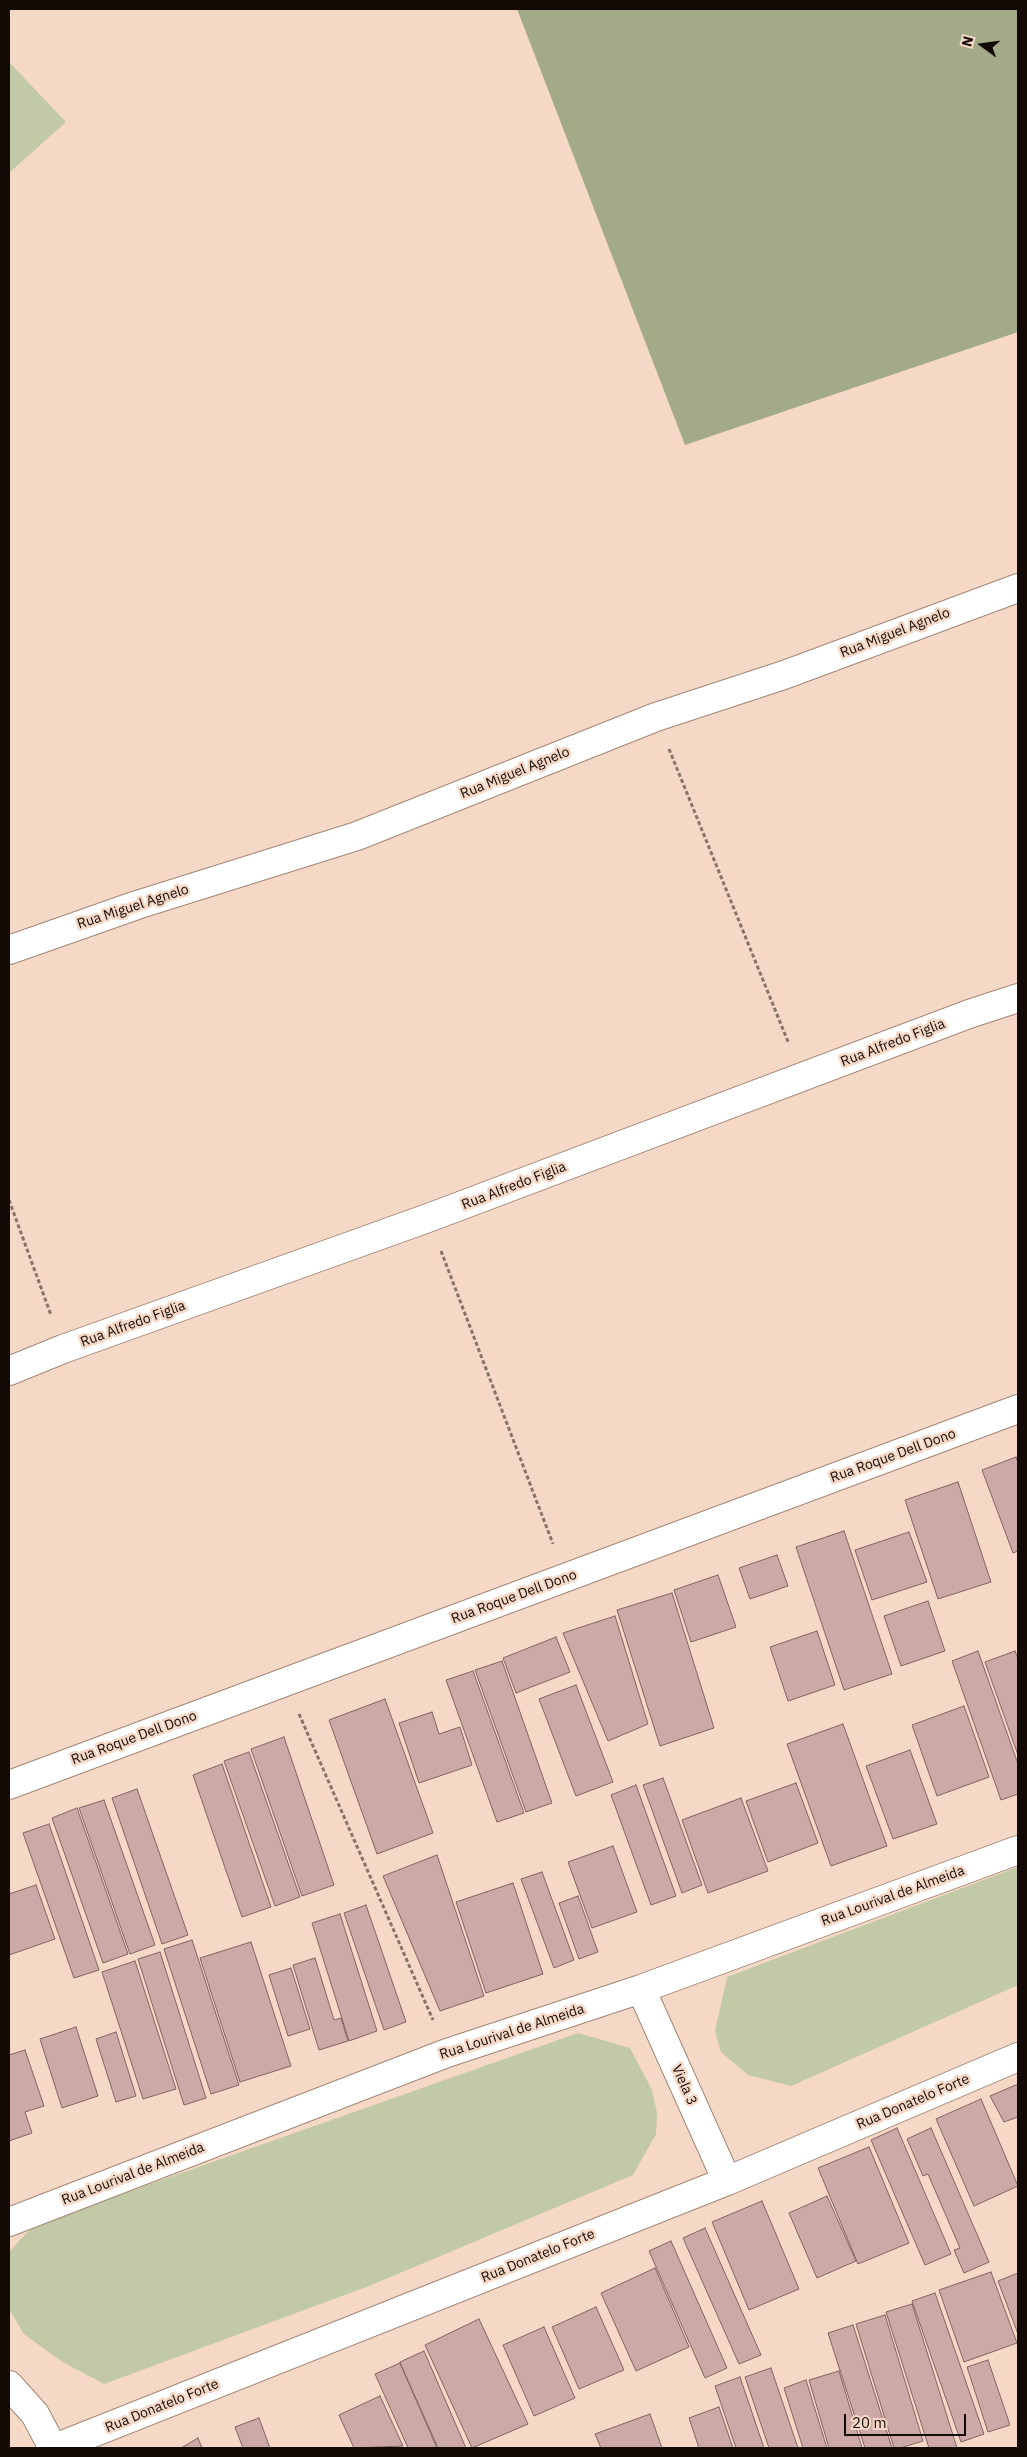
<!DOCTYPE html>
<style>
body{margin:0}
#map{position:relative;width:1027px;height:2457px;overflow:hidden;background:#f5d8c6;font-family:"IBM Plex Sans",sans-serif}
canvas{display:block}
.frame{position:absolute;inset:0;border:10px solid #130a05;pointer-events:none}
.north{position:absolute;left:957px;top:20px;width:50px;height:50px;-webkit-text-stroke:4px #f5d8c6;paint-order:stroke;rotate:284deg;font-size:14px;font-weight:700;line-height:20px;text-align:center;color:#130a05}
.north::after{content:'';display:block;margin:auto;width:18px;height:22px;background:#130a05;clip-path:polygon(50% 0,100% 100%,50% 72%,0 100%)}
.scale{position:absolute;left:844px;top:2414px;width:122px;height:22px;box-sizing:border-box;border:2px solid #130a05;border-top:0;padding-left:6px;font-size:15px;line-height:18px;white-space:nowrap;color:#130a05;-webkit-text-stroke:4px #f5d8c6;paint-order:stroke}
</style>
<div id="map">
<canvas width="1027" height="2457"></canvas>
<div class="frame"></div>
<div class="north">N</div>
<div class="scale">20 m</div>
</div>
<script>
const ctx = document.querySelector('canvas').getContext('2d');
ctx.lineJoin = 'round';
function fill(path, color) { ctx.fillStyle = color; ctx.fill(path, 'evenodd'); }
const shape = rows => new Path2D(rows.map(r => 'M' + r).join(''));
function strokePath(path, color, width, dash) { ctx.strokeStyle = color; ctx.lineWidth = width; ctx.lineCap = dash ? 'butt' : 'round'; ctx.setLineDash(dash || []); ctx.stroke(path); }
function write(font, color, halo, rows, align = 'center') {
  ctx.font = font + ' "IBM Plex Sans",sans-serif'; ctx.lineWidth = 5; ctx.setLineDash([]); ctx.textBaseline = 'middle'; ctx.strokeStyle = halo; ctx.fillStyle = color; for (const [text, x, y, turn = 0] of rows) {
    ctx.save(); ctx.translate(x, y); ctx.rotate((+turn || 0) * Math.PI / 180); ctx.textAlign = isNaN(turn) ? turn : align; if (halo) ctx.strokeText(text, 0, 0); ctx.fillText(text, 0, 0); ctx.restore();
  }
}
fill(shape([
 [9,62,66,122,9,173],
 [1018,1867,1018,1985,791,2086,748,2075,721,2052,715,2031,727,1977],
 [578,2033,630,2048,652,2090,657,2113,656,2134,633,2175,369,2286,104,2384,61,2361,24,2334,9,2309,9,2252,34,2225]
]), '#c1c9a6');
fill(shape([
 [517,9,1018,9,1018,332,685,445]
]), '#a2aa87');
const building = shape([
 [1016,1457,1018,1462,1018,1551,1013,1553,982,1470,1016,1457],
 [958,1482,991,1582,938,1599,905,1500,958,1482],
 [844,1531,892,1674,844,1690,796,1547,844,1531],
 [909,1532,927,1582,872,1600,855,1550,909,1532],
 [777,1555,788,1586,750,1599,739,1568,777,1555],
 [718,1575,736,1627,691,1642,674,1590,718,1575],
 [672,1593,714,1728,660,1746,617,1610,672,1593],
 [928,1601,945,1651,901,1666,884,1616,928,1601],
 [615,1616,648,1724,608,1741,563,1633,615,1616],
 [817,1631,835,1685,788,1701,770,1647,817,1631],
 [556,1637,570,1672,516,1693,503,1658,556,1637],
 [978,1651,1018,1764,1018,1794,1001,1800,952,1661,978,1651],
 [1015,1651,1018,1659,1018,1755,985,1662,1015,1651],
 [502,1661,552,1803,526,1812,475,1670,502,1661],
 [473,1671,524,1813,497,1822,446,1680,473,1671],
 [576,1685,613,1782,576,1796,539,1699,576,1685],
 [385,1699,433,1833,377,1854,329,1720,385,1699],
 [964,1706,989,1777,937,1796,912,1725,964,1706],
 [432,1712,439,1734,460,1727,472,1765,419,1783,399,1723,432,1712],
 [843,1724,887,1846,831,1866,787,1744,843,1724],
 [284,1737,334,1885,302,1896,251,1749,284,1737],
 [910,1750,937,1824,893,1839,866,1766,910,1750],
 [249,1752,300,1897,275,1906,224,1761,249,1752],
 [222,1764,271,1907,242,1917,193,1775,222,1764],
 [663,1778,702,1885,682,1893,643,1785,663,1778],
 [796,1783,818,1843,768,1862,746,1801,796,1783],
 [636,1785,676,1896,651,1905,611,1795,636,1785],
 [137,1789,188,1935,162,1944,112,1798,137,1789],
 [741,1798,768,1871,708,1893,682,1820,741,1798],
 [104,1800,155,1945,130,1954,79,1808,104,1800],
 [77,1808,128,1954,103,1963,52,1818,77,1808],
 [49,1824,99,1970,74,1978,23,1833,49,1824],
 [613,1846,637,1912,592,1928,568,1862,613,1846],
 [437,1855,484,1996,440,2011,383,1876,437,1855],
 [542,1872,574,1960,554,1968,521,1879,542,1872],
 [513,1883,543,1974,486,1993,456,1902,513,1883],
 [36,1885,55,1939,9,1955,9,1894,36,1885],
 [578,1896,598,1952,579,1959,559,1903,578,1896],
 [366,1905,406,2022,384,2030,344,1913,366,1905],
 [340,1914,377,2031,349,2041,312,1923,340,1914],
 [192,1940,239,2085,211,2094,164,1949,192,1940],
 [251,1942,291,2066,240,2082,200,1958,251,1942],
 [160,1952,206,2098,184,2105,138,1959,160,1952],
 [315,1958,334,2020,341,2018,348,2041,319,2050,293,1965,315,1958],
 [135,1961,176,2089,143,2099,102,1972,135,1961],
 [291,1968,310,2029,288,2036,269,1975,291,1968],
 [76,2027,98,2096,62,2108,40,2039,76,2027],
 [116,2032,136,2096,116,2102,96,2039,116,2032],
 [25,2050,44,2106,25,2112,32,2133,9,2141,9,2055,25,2050],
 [1018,2084,1018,2117,1004,2122,990,2096,1018,2084],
 [981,2099,1018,2186,974,2206,936,2119,981,2099],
 [897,2128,951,2254,925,2265,871,2140,897,2128],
 [931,2128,989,2262,964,2273,954,2250,960,2248,928,2174,923,2176,907,2139,931,2128],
 [869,2147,909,2243,858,2264,818,2168,869,2147],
 [827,2196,856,2261,817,2278,789,2213,827,2196],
 [762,2201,799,2289,749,2310,712,2222,762,2201],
 [705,2228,761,2355,739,2364,683,2238,705,2228],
 [671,2241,727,2368,705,2378,649,2251,671,2241],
 [655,2268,689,2347,636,2371,601,2293,655,2268],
 [991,2272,1017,2343,964,2362,939,2290,991,2272],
 [1018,2273,1018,2334,998,2281,1018,2273],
 [935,2293,984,2434,961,2442,912,2301,935,2293],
 [912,2304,957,2448,929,2448,886,2312,912,2304],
 [596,2307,624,2370,579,2389,552,2327,596,2307],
 [885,2315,923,2441,900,2448,894,2448,856,2324,885,2315],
 [479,2319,528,2424,472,2448,425,2345,479,2319],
 [853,2325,892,2448,865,2448,828,2333,853,2325],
 [544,2327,575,2398,534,2416,503,2345,544,2327],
 [424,2351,466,2448,438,2448,401,2365,400,2362,424,2351],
 [988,2360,1010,2425,988,2432,967,2367,988,2360],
 [400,2363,437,2448,408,2448,375,2374,400,2363],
 [771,2368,798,2448,769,2448,745,2377,771,2368],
 [839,2371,862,2448,829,2448,809,2380,839,2371],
 [740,2377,764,2448,736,2448,715,2386,740,2377],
 [806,2380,827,2448,803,2448,784,2388,806,2380],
 [380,2396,403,2446,354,2448,339,2415,380,2396],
 [719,2407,733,2448,699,2448,689,2418,719,2407],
 [650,2414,662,2448,601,2448,595,2434,650,2414],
 [259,2418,270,2448,243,2448,235,2427,259,2418],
 [198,2438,202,2448,181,2448,198,2438]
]);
fill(building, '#cca9a7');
strokePath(building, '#826362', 1);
const minor = shape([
 [9,950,137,905,357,836,656,717,784,675,1018,588],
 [9,1371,63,1349,428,1218,969,1014,1018,998],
 [9,1785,1018,1409],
 [641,1989,727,2181],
 [9,2222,447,2053,641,1989,1018,1850],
 [9,2385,35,2414,53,2448],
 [55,2448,727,2181,1018,2057]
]);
strokePath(minor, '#a28776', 30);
strokePath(shape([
 [669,749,789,1044],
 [9,1200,51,1315],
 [441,1251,553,1544],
 [299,1714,433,2020]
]), '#877468', 3, [4, 2.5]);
strokePath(minor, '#fff', 28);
write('14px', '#130a05', '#f5d8c6', [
 ["Rua Miguel Agnelo",895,633,-21],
 ["Rua Miguel Agnelo",515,773,-22],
 ["Rua Miguel Agnelo",133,907,-18],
 ["Rua Alfredo Figlia",893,1043,-21],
 ["Rua Alfredo Figlia",514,1186,-21],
 ["Rua Alfredo Figlia",133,1324,-20],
 ["Rua Roque Dell Dono",893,1456,-20],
 ["Rua Roque Dell Dono",514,1597,-20],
 ["Rua Roque Dell Dono",134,1738,-20],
 ["Rua Lourival de Almeida",893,1896,-20],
 ["Rua Lourival de Almeida",512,2032,-18],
 ["Viela 3",684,2085,66],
 ["Rua Donatelo Forte",913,2102,-23],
 ["Rua Lourival de Almeida",133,2174,-21],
 ["Rua Donatelo Forte",538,2256,-22],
 ["Rua Donatelo Forte",162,2406,-22]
]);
</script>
